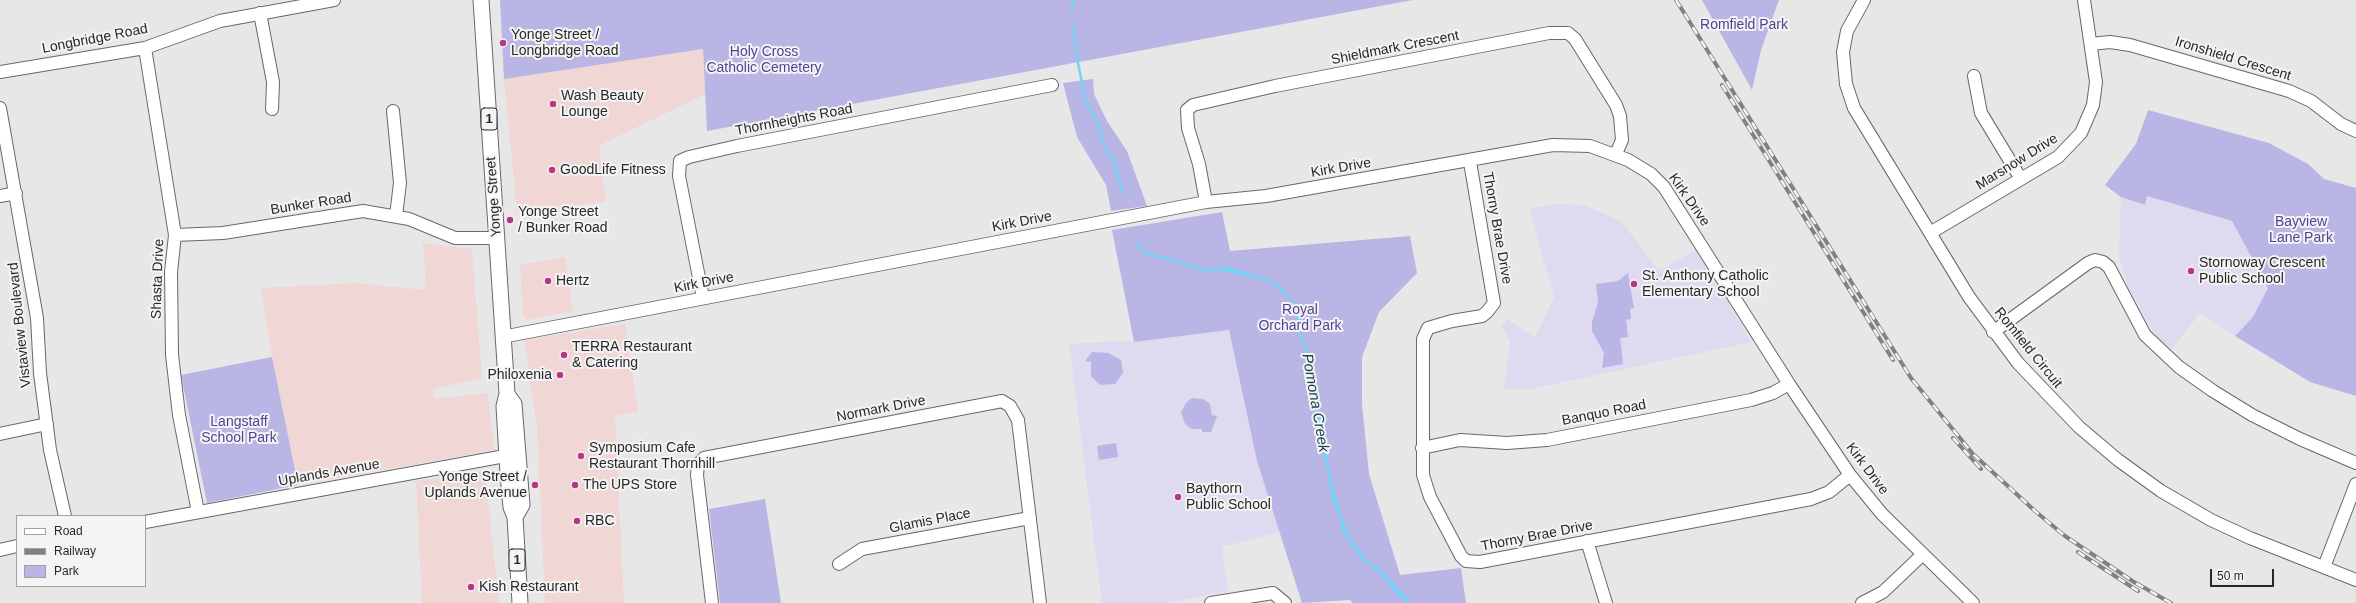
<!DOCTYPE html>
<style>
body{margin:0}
#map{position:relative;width:2356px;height:603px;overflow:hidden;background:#e7e7e8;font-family:Helvetica,sans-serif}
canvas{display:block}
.legend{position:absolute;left:16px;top:515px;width:130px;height:72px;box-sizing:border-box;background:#f4f4f5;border:1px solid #a2a2a3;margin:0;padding:5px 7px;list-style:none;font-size:12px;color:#282829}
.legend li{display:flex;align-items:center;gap:8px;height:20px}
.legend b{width:20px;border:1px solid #a2a2a3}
.scale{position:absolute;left:2210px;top:569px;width:64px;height:18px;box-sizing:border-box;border:2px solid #282829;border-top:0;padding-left:5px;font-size:12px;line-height:14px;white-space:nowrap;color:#282829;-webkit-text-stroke:3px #f4f4f5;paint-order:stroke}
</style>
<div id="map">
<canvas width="2356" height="603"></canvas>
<ul class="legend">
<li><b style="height:5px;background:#fff"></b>Road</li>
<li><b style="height:5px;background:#818182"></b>Railway</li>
<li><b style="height:11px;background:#b9b5e4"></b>Park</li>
</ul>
<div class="scale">50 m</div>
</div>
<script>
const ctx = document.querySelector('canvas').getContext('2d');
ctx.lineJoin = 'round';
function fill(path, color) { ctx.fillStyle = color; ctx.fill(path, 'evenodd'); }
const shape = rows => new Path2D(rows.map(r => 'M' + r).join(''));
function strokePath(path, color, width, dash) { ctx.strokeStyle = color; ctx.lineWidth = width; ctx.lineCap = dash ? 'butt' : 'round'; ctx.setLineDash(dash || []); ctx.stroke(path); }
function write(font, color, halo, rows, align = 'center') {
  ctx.font = font + ' Helvetica,sans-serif'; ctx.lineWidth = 4; ctx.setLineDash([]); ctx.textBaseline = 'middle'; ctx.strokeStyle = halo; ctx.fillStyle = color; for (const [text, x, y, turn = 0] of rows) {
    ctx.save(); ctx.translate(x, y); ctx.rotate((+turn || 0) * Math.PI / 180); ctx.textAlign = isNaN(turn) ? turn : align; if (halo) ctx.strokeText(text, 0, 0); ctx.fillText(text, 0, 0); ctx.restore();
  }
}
fill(shape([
 [703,49,705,94,599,146,606,202,517,212,504,79],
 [423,243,472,249,482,378,433,389,434,399,488,393,494,450,298,485,272,357,261,288,356,283,426,290],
 [565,257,573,311,527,320,523,316,520,265],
 [625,324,638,412,615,416,624,603,545,603,537,427,524,340],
 [485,471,499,603,422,603,416,481]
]), '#f1d6d6');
fill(shape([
 [2147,196,2232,221,2268,288,2253,317,2235,336,2200,313,2172,349,2157,338,2128,286,2119,256,2121,197,2144,205],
 [1556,204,1585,205,1622,222,1659,271,1697,249,1751,342,1527,390,1504,389,1510,342,1501,326,1507,319,1535,338,1554,297,1529,209],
 [1229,330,1257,461,1280,532,1222,547,1228,591,1166,603,1102,603,1069,344,1121,341,1134,342]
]), '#dfdaef');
fill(shape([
 [500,0,1413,0,707,131,703,49,504,79],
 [1702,0,1779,0,1761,50,1752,90],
 [1093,79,1094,94,1107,121,1127,151,1147,206,1111,211,1106,185,1077,137,1063,83],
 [2148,110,2269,143,2308,164,2324,179,2356,188,2356,396,2310,382,2235,336,2253,317,2268,288,2232,221,2147,196,2145,205,2121,197,2105,185,2136,144],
 [1222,212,1230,251,1410,236,1417,273,1379,312,1362,357,1362,404,1369,474,1400,575,1461,568,1466,603,1353,603,1350,600,1302,603,1257,461,1229,330,1134,342,1112,230],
 [1628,273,1634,308,1630,309,1631,319,1626,320,1628,337,1620,338,1623,364,1602,368,1604,353,1592,331,1592,322,1598,302,1596,284,1618,281],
 [1092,352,1108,353,1121,360,1123,373,1115,384,1100,385,1091,376,1091,362,1085,361],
 [272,357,298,485,207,503,181,375],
 [1192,398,1203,399,1210,404,1212,415,1217,416,1211,432,1202,432,1202,429,1192,429,1185,424,1181,412,1186,403],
 [1116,443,1118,457,1099,460,1097,446],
 [765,499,781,603,720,603,709,509]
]), '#b9b5e4');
fill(shape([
 [1225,266,1269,279,1282,287,1299,310,1303,340,1310,355,1311,379,1322,419,1320,434,1326,447,1333,488,1346,528,1350,537,1369,563,1379,568,1412,603,1402,600,1377,571,1363,561,1341,529,1340,517,1332,501,1325,459,1317,433,1318,418,1313,405,1309,379,1308,359,1300,337,1294,305,1278,288,1265,280,1214,269]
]), '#78d3f8');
strokePath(shape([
 [1072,9,1073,0],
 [1073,24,1077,58,1086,103,1099,126,1105,148,1114,160,1123,193],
 [1136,243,1146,253,1154,256,1183,262,1201,270,1218,269]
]), '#78d3f8', 2.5);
const minor = shape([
 [1864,0,1847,31,1843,52,1846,84,1854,108,1969,297,2018,363,2079,427,2118,460,2161,491,2211,520,2250,538,2356,580],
 [260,13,273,82,272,109],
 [2091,44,2110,42,2130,45,2289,91,2311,101,2341,124,2356,131],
 [145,48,175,235,171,272,172,355,179,415,198,512],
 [0,72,145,48,220,21,334,0],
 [1974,76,1981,113,2021,179],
 [0,108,37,318,40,373,50,450,65,516],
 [393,111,400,183,396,216],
 [1470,162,1494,303,1487,312,1482,316,1452,321,1428,328,1423,339,1423,475,1430,497,1461,556,1466,561,1480,562,1811,499,1829,492,1850,475],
 [0,196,16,193],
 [1206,202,1199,164,1188,128,1187,110,1193,105,1275,86,1549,33,1568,33,1575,39,1616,105,1620,116,1622,140,1616,154],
 [1930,233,2058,157,2081,133,2093,105,2096,82,2084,0],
 [175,235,223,233,363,211,409,219,455,238,497,238],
 [703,298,679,176,680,161,689,157,737,146,1052,85],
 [1993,332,2088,263,2095,260,2103,262,2109,267,2145,335,2179,367,2213,391,2252,415,2300,439,2356,463],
 [502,337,1206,202,1266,196,1553,145,1590,146,1628,160,1651,174,1664,187,1789,384,1850,475,1882,514,1973,603],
 [0,434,47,424],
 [1422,448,1460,440,1507,443,1547,440,1751,400,1773,393,1789,384],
 [145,522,516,454],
 [1587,541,1606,603],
 [0,550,17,546],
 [839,564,862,549,1030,518],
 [2324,567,2356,484],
 [712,603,697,475,698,465,704,458,1002,401,1010,406,1018,420,1040,603],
 [1211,603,1273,593,1285,603],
 [1862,603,1883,592,1922,555]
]);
const major = shape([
 [481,0,507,394,504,406,508,474,511,507,515,517,520,603],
 [507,394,514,404,522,505,515,517]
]);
strokePath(minor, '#686869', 14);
strokePath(major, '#686869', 17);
strokePath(minor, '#fff', 12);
strokePath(major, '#fff', 15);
const rail = shape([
 [1676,0,1911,378,1973,454,2035,511,2065,536,2134,582,2171,603],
 [1722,85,1893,360],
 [1953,438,1981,469],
 [2078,552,2138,591]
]);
strokePath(rail, '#818182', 4);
strokePath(rail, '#f4f4f5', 2.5, [8]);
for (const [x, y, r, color] of [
 [503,43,4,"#b73782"],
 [553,104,4,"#b73782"],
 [552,170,4,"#b73782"],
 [510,220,4,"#b73782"],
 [2191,271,4,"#b73782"],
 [548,281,4,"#b73782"],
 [1634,284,4,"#b73782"],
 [564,355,4,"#b73782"],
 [560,375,4,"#b73782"],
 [581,456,4,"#b73782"],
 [535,485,4,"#b73782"],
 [575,485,4,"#b73782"],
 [1178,497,4,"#b73782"],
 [577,521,4,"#b73782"],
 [471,587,4,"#b73782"]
]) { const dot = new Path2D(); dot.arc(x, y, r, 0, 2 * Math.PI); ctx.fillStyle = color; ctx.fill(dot); strokePath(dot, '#f4f4f5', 1.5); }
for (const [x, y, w] of [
 [489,119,16],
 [517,560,16]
]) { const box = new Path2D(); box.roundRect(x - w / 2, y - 11, w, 22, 3); ctx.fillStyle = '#f4f4f5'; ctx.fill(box); strokePath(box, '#282829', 1); }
write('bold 13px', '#282829', null, [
 ["1",489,119],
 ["1",517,560]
]);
write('14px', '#514295', '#f4f4f5', [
 ["Romfield Park",1744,25],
 ["Holy Cross",764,52],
 ["Catholic Cemetery",764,68],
 ["Bayview",2301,222],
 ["Lane Park",2301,238],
 ["Royal",1300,310],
 ["Orchard Park",1300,326],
 ["Langstaff",239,422],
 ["School Park",239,438]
]);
write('14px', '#282829', '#f4f4f5', [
 ["Yonge Street /",511,35],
 ["Longbridge Road",511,51],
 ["Wash Beauty",561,96],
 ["Lounge",561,112],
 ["GoodLife Fitness",560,170],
 ["Yonge Street",518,212],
 ["/ Bunker Road",518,228],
 ["Stornoway Crescent",2199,263],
 ["Public School",2199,279],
 ["St. Anthony Catholic",1642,276],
 ["Elementary School",1642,292],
 ["Hertz",556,281],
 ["TERRA Restaurant",572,347],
 ["& Catering",572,363],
 ["Philoxenia",552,375,"right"],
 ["Symposium Cafe",589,448],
 ["Restaurant Thornhill",589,464],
 ["Yonge Street /",527,477,"right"],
 ["Uplands Avenue",527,493,"right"],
 ["The UPS Store",583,485],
 ["Baythorn",1186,489],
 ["Public School",1186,505],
 ["RBC",585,521],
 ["Kish Restaurant",479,587]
], 'left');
write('14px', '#282829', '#f4f4f5', [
 ["Longbridge Road",95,39,-11],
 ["Shieldmark Crescent",1395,48,-11],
 ["Ironshield Crescent",2233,59,17],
 ["Thornheights Road",794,120,-11],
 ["Marsnow Drive",2017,162,-32],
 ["Kirk Drive",1341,168,-10],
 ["Yonge Street",494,197,-94],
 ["Kirk Drive",1689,200,55],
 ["Bunker Road",311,204,-9],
 ["Kirk Drive",1022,222,-11],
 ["Thorny Brae Drive",1497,228,80],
 ["Shasta Drive",158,279,-88],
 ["Kirk Drive",704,283,-11],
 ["Vistaview Boulevard",20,325,-96],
 ["Romfield Circuit",2028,348,51],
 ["Normark Drive",881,409,-11],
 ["Banquo Road",1604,413,-11],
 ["Kirk Drive",1867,469,53],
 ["Uplands Avenue",329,473,-10],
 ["Glamis Place",930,521,-11],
 ["Thorny Brae Drive",1537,536,-11]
]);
write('italic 15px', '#184150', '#f4f4f5', [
 ["Pomona Creek",1315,403,80]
]);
</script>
